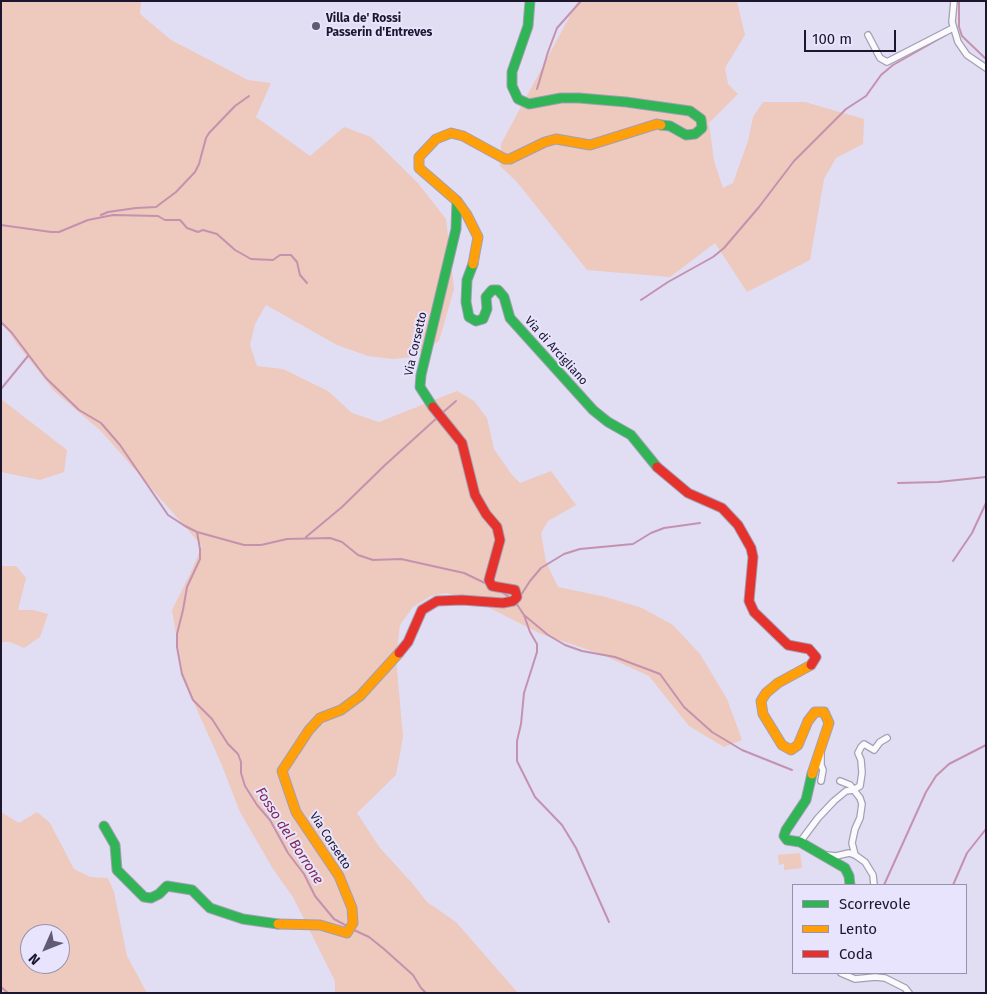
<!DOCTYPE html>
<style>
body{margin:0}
#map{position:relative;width:987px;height:994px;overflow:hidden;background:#e1ddf3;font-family:"Fira Sans",sans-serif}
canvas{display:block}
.frame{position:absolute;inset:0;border:2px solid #1c172e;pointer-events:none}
.legend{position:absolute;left:792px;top:884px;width:175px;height:90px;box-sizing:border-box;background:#e8e4fe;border:1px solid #9692ab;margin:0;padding:6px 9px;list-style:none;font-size:15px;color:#1c172e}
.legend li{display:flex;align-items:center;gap:10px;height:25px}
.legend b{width:25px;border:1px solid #9692ab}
.north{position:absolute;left:20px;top:924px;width:50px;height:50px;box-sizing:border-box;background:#e8e4fe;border:1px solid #9692ab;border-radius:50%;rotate:226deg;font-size:14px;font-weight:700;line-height:20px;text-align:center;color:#1c172e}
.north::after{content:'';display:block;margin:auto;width:18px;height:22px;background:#615c73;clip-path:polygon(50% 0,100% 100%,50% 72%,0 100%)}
.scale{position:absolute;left:804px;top:30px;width:92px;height:22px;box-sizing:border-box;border:2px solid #1c172e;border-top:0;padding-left:6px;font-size:15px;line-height:18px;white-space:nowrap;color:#1c172e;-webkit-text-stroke:4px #e8e4fe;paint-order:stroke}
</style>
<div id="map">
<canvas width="987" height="994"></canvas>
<div class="frame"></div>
<ul class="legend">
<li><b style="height:6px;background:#30b455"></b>Scorrevole</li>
<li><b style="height:6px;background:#ff9f0a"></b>Lento</li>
<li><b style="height:6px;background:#e5322d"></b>Coda</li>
</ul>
<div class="north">N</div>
<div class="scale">100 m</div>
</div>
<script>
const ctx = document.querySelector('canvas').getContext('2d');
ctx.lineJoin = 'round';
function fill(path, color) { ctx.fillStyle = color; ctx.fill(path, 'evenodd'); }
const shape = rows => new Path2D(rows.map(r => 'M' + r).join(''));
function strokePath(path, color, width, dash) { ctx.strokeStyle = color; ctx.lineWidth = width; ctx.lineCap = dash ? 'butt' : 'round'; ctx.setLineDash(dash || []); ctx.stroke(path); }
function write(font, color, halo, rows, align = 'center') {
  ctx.font = font + ' "Fira Sans",sans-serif'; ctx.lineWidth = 4; ctx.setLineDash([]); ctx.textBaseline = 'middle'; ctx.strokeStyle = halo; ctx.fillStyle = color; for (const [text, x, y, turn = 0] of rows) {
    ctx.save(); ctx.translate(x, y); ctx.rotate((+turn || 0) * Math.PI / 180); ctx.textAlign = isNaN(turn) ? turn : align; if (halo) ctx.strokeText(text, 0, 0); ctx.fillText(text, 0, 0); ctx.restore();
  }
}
fill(shape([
 [1,1,141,1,140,14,171,40,248,80,271,83,256,117,310,156,344,127,371,137,417,182,446,219,454,289,439,341,413,357,393,359,368,356,337,345,266,305,255,324,250,345,257,366,283,369,328,391,352,413,379,422,457,391,474,401,487,418,494,449,512,475,520,483,551,471,576,505,548,521,541,533,546,562,558,587,606,597,642,608,673,625,700,654,727,699,742,740,724,747,689,726,649,676,601,654,541,634,476,601,446,593,431,596,413,607,400,625,396,659,403,737,396,775,357,813,380,848,412,883,427,902,456,922,518,993,335,993,335,981,293,897,273,869,240,812,221,763,184,681,172,610,190,574,202,546,101,431,54,391,17,344,1,320],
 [578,1,737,1,745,35,725,68,728,84,738,94,709,123,714,161,723,188,733,183,748,141,753,117,763,102,805,102,864,119,863,144,836,158,824,179,810,260,747,292,715,243,670,277,587,270,517,182,500,166,501,144],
 [1,399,67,450,64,472,40,480,1,472],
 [1,566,16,566,26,578,18,610,33,610,48,614,40,637,24,648,10,642,1,642],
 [1,812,19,823,37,812,50,823,74,869,90,877,108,878,114,892,127,956,147,993,1,993],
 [30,934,60,934,60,964,30,964],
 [800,853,802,868,784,870,784,864,779,865,778,855]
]), '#eec9be');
strokePath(shape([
 [959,1,959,27,962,36,986,59],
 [537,89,548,52,557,28,581,1],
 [101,215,108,212,136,208,156,207,176,192,195,172,199,164,206,138,209,133,235,106,249,96],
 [1,225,51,232,59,232,88,220,113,215,158,216,165,220,180,220,187,228,198,232,203,230,217,234,235,250,251,259,273,260,280,255,291,255,297,262,300,275,307,283],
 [641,300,668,282,713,257,724,248,759,207,794,161,846,109,866,96,881,75,893,65,946,35],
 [1,322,12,333,46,378,79,410,101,423,120,445,168,515,185,526,197,532,244,545,261,545,287,539,330,538,342,542,358,555,373,560,401,559,464,573,487,584],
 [1,389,28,356],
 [441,414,456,401],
 [898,483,938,482,986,477],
 [197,532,200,549,200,559,187,587,183,610,177,634,177,647,182,674,193,700,212,719,228,744,238,754,241,762,241,773,245,786,257,805,270,820,288,853,304,874,315,896,334,919,347,926],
 [306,537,342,507,384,466,438,417],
 [953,561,972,533,986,503],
 [500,591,511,598],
 [521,595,530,581,541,568,564,554,580,549,633,544,651,533,664,528,700,523],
 [516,603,524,615,548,635,565,645,582,651,615,657,660,674,684,707,712,732,742,750,792,770],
 [524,615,530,632,537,644,537,652,524,693,521,724,517,741,517,761,535,797,562,825,576,848,609,922],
 [884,885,926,792,936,776,949,764,986,745],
 [953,885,967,853,986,829],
 [354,930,369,937,384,949,413,975,421,988,426,993],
 [1,987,8,993]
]), '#c492ae', 2);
const street = shape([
 [954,1,952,22,958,42,967,55,986,68],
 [868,35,880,58,887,62,953,28],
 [821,781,823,770,821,765,821,750],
 [840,781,850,785,860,798,862,804,860,818,855,829,852,843,855,855],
 [800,842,818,818,834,801,846,791,853,790,860,786,862,773,861,760,858,753,861,747,864,744,874,750,880,742,887,738],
 [827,855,836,856,849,853,855,855,865,862,873,875,874,885],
 [841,973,855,979,875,977,885,978,905,988,909,993]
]);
const fast = shape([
 [530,1,528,26,512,72,512,86,518,99,529,104,561,98,579,98,626,102,690,111,701,119,702,128,695,134,686,135,670,126,661,125],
 [473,264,467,280,466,302,469,317,476,321,483,319,487,309,486,297,492,290,498,290,504,297,510,318,593,410,608,422,631,435,657,467],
 [433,407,420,387,421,375,456,229,457,201],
 [812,774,806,800,786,830,784,836,787,840,800,842,845,868,849,876,850,885],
 [104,826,115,845,117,870,144,897,151,898,159,894,167,886,192,890,210,908,243,919,278,924]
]);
const slow = shape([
 [473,264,478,237,467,215,457,201,419,168,419,157,436,139,451,133,463,136,505,159,510,159,545,142,556,139,590,145,657,124,661,125],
 [811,665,778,683,766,693,761,701,763,714,782,745,791,750,798,745,808,721,815,712,824,712,829,723,812,774],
 [278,924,320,925,347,933,353,923,352,908,339,876,296,812,282,771,309,730,320,718,341,710,360,696,399,653]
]);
const jam = shape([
 [657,467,688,493,722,508,738,525,751,548,753,557,749,601,754,612,788,645,809,649,816,657,811,665],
 [399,653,408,642,422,610,437,601,462,600,503,603,513,601,517,597,515,590,492,586,489,580,500,540,497,527,486,514,475,495,462,443,433,407]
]);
strokePath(street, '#a39fb4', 8);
strokePath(fast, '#a39fb4', 11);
strokePath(slow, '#a39fb4', 11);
strokePath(jam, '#a39fb4', 11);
strokePath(street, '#fafafd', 5.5);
strokePath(fast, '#30b455', 9);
strokePath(slow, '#ff9f0a', 9);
strokePath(jam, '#e5322d', 9);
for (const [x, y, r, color] of [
 [316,26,5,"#615c73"]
]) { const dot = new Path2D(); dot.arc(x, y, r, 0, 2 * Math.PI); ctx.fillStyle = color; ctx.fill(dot); strokePath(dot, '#e8e4fe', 2); }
write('bold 12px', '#1c172e', '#e8e4fe', [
 ["Villa de' Rossi",326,19],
 ["Passerin d'Entreves",326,33]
], 'left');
write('12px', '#1c172e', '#e8e4fe', [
 ["Via Corsetto",416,344,-77],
 ["Via di Arcigliano",556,351,48],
 ["Via Corsetto",330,841,57]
]);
write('italic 14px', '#7e2954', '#e8e4fe', [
 ["Fosso del Borrone",289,836,57]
]);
</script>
